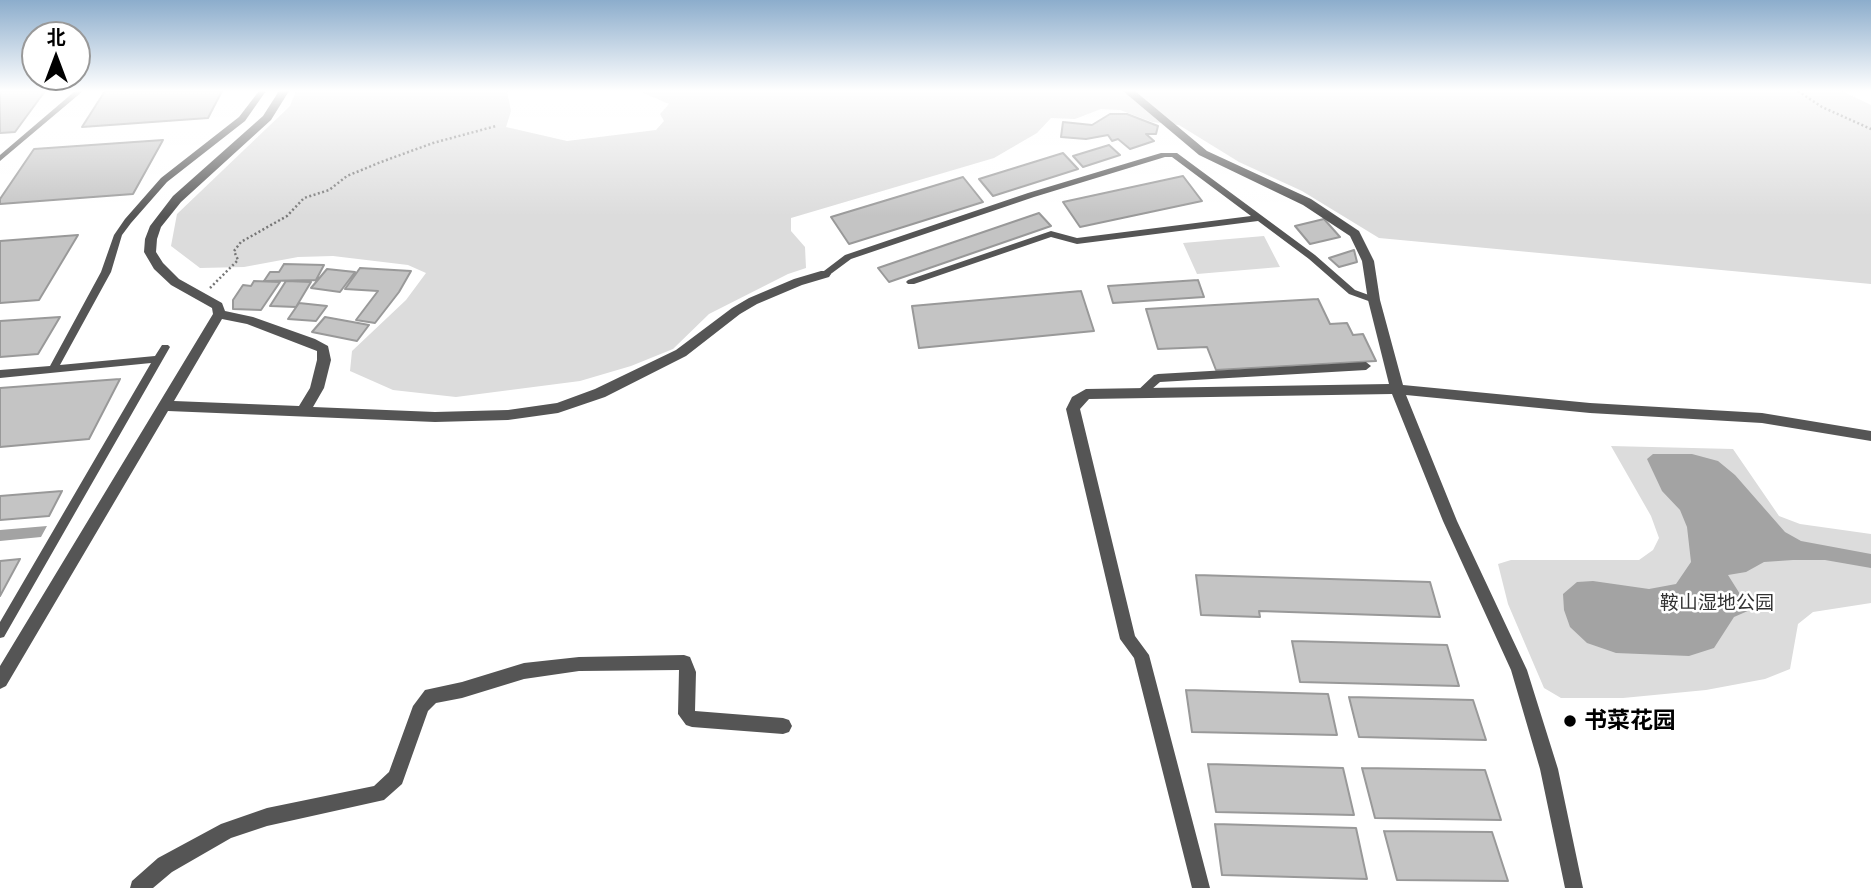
<!DOCTYPE html>
<meta charset="utf-8">
<style>
body{margin:0}
#map{position:relative;width:1871px;height:888px;overflow:hidden;background:#fff;font-family:"Noto Sans","Noto Sans SC",sans-serif}
canvas{display:block}
.north{position:absolute;left:21px;top:21px;width:70px;height:70px;box-sizing:border-box;background:#fff;border:2px solid #999;border-radius:50%;rotate:0deg;font-size:19px;font-weight:700;line-height:28px;text-align:center;color:#000}
.north::after{content:'';display:block;margin:auto;width:24px;height:32px;background:#000;clip-path:polygon(50% 0,100% 100%,50% 72%,0 100%)}
</style>
<div id="map">
<canvas width="1871" height="888"></canvas>
<div class="north">北</div>
</div>
<script>
const ctx = document.querySelector('canvas').getContext('2d');
ctx.lineJoin = 'round';
function fill(path, color) { ctx.fillStyle = color; ctx.fill(path, 'evenodd'); }
const shape = rows => new Path2D(rows.map(r => 'M' + r).join(''));
function strokePath(path, color, width, dash) { ctx.strokeStyle = color; ctx.lineWidth = width; ctx.lineCap = dash ? 'butt' : 'round'; ctx.setLineDash(dash || []); ctx.stroke(path); }
function write(font, color, halo, rows, align = 'center') {
  ctx.font = font + ' "Noto Sans","Noto Sans SC",sans-serif'; ctx.lineWidth = 5; ctx.setLineDash([]); ctx.textBaseline = 'middle'; ctx.strokeStyle = halo; ctx.fillStyle = color; for (const [text, x, y, turn = 0] of rows) {
    ctx.save(); ctx.translate(x, y); ctx.rotate((+turn || 0) * Math.PI / 180); ctx.textAlign = isNaN(turn) ? turn : align; if (halo) ctx.strokeText(text, 0, 0); ctx.fillText(text, 0, 0); ctx.restore();
  }
}
fill(shape([
 [296,91,507,91,511,111,506,127,567,141,656,130,664,121,660,114,669,104,639,91,1842,91,1871,105,1871,284,1379,238,1302,191,1239,162,1179,125,1152,122,1120,110,1101,109,1075,119,1051,118,1037,133,994,158,791,218,791,231,805,247,806,268,788,274,709,314,673,349,631,366,580,381,456,397,393,390,350,371,352,351,406,300,426,273,408,265,333,256,298,257,244,267,200,268,171,246,177,214,290,106],
 [1264,236,1280,267,1197,274,1183,243],
 [1611,446,1733,449,1779,516,1800,524,1871,534,1871,603,1813,612,1798,624,1790,669,1765,679,1706,690,1623,698,1561,698,1544,688,1508,604,1498,564,1511,560,1639,560,1653,550,1659,538,1651,516]
]), '#dcdcdc');
fill(shape([
 [1653,454,1692,454,1718,461,1735,475,1785,532,1801,541,1871,554,1871,568,1825,560,1793,560,1764,562,1746,572,1728,575,1750,610,1734,617,1714,648,1689,656,1616,653,1587,643,1570,627,1564,610,1563,594,1577,582,1593,581,1649,589,1676,584,1691,562,1687,527,1680,510,1662,491,1647,459],
 [47,526,41,537,0,541,0,530]
]), '#a3a3a3');
const building = shape([
 [0,91,45,91,15,132,0,133,0,91],
 [105,91,222,91,208,118,82,127,105,91],
 [1110,114,1127,114,1158,126,1156,134,1146,134,1154,141,1130,149,1118,139,1112,141,1108,135,1086,139,1061,137,1063,122,1092,125,1110,114],
 [163,140,133,194,0,204,0,199,34,149,163,140],
 [1109,145,1120,155,1083,167,1073,156,1109,145],
 [1063,153,1078,169,993,196,979,179,1063,153],
 [1183,176,1202,201,1080,227,1063,202,1183,176],
 [963,177,983,202,849,244,831,217,963,177],
 [1039,213,1051,226,889,282,878,268,1039,213],
 [1324,219,1340,237,1310,244,1295,226,1324,219],
 [78,235,39,300,0,303,0,241,78,235],
 [1354,250,1357,262,1339,267,1329,258,1354,250],
 [284,264,324,265,316,280,264,281,270,272,279,272,284,264],
 [360,268,411,271,399,292,375,323,356,320,378,291,345,289,360,268],
 [327,269,355,272,340,292,311,288,327,269],
 [1198,280,1204,297,1113,303,1108,286,1198,280],
 [254,281,280,282,261,310,233,309,233,300,243,285,251,286,254,281],
 [286,281,311,282,296,307,270,306,286,281],
 [1081,291,1094,331,919,348,912,306,1081,291],
 [1318,299,1330,324,1347,323,1353,335,1363,334,1376,361,1216,370,1207,347,1158,349,1146,309,1318,299],
 [299,303,327,306,316,321,288,319,299,303],
 [60,317,38,354,0,357,0,321,60,317],
 [325,317,369,325,357,341,312,332,325,317],
 [120,379,89,439,0,447,0,388,120,379],
 [62,491,49,516,0,520,0,496,62,491],
 [20,559,0,596,0,561,20,559],
 [1196,575,1430,582,1440,617,1259,611,1260,617,1201,615,1196,575],
 [1292,641,1447,645,1459,686,1300,682,1292,641],
 [1186,690,1328,694,1337,735,1192,732,1186,690],
 [1349,697,1473,700,1486,740,1359,737,1349,697],
 [1208,764,1343,768,1354,815,1216,812,1208,764],
 [1362,768,1485,770,1501,820,1375,818,1362,768],
 [1215,824,1356,828,1367,879,1222,875,1215,824],
 [1384,831,1492,832,1508,881,1397,880,1384,831]
]);
fill(building, '#c4c4c4');
strokePath(building, '#999', 2);
strokePath(shape([
 [1798,91,1822,107,1871,129],
 [210,288,238,260,234,251,241,242,287,216,304,198,329,190,347,176,381,162,433,143,496,126]
]), '#777', 2.5, [2, 2.5]);
fill(shape([
 [75,91,83,91,0,161,0,155,75,91],
 [259,91,266,91,245,121,167,182,131,223,122,235,111,272,60,365,155,356,162,345,168,345,170,347,4,637,0,638,0,622,151,363,0,378,0,370,50,366,101,272,114,235,125,219,161,178,239,117,259,91],
 [1161,153,1177,153,1315,255,1355,290,1377,298,1379,300,1377,302,1374,303,1349,294,1309,259,1258,221,1077,244,1051,237,914,284,908,284,906,282,908,280,1051,231,1077,238,1251,216,1172,157,1165,157,1034,197,851,259,828,276,825,277,820,274,845,255,1028,193,1161,153],
 [1366,362,1371,366,1366,370,1160,382,1143,397,1139,398,1134,394,1154,375,1158,374,1366,362]
]), '#555');
fill(shape([
 [279,91,289,91,271,120,181,202,161,227,157,239,156,252,163,263,179,279,222,303,225,311,253,317,315,339,328,346,331,360,324,388,313,407,435,412,508,410,557,403,595,389,676,350,732,308,749,298,794,279,821,271,829,271,831,274,829,277,802,285,757,304,740,314,686,356,605,397,558,413,508,420,435,422,168,411,6,686,0,689,0,666,213,314,212,308,171,285,154,269,144,252,145,239,150,226,173,196,263,116,279,91],
 [222,319,247,324,317,351,317,360,310,388,299,406,174,401,222,319],
 [1123,91,1135,91,1207,151,1311,199,1359,231,1374,261,1380,300,1403,385,1590,403,1762,413,1871,431,1871,441,1762,423,1590,413,1406,395,1457,521,1527,670,1558,769,1583,888,1565,888,1540,769,1511,670,1443,521,1392,394,1089,399,1080,409,1135,636,1149,655,1210,888,1192,888,1134,658,1120,639,1066,409,1072,397,1086,389,1389,384,1368,300,1362,261,1350,236,1303,205,1199,155,1123,91],
 [684,655,690,657,696,672,695,711,783,718,789,720,792,726,789,732,783,734,692,727,686,725,678,714,679,670,579,671,524,679,462,698,436,703,428,711,402,784,384,800,267,826,231,838,172,872,153,888,130,888,132,881,158,858,221,824,267,808,374,786,389,772,413,706,425,690,462,682,524,663,579,657,684,655]
]), '#555');
const sky = ctx.createLinearGradient(0, 0, 0, 216);
sky.addColorStop(0, '#8cadcc');
sky.addColorStop(0.42, '#fff');
sky.addColorStop(1, '#ffffff00');
ctx.fillStyle = sky;
ctx.fillRect(0, 0, 1871, 216);
for (const [x, y, r, color] of [
 [1570,721,7,"#000"]
]) { const dot = new Path2D(); dot.arc(x, y, r, 0, 2 * Math.PI); ctx.fillStyle = color; ctx.fill(dot); strokePath(dot, '#fff', 2.5); }
write('19px', '#333', '#fff', [
 ["鞍山湿地公园",1717,604]
]);
write('bold 23px', '#000', '#fff', [
 ["书菜花园",1584,721]
], 'left');
</script>
